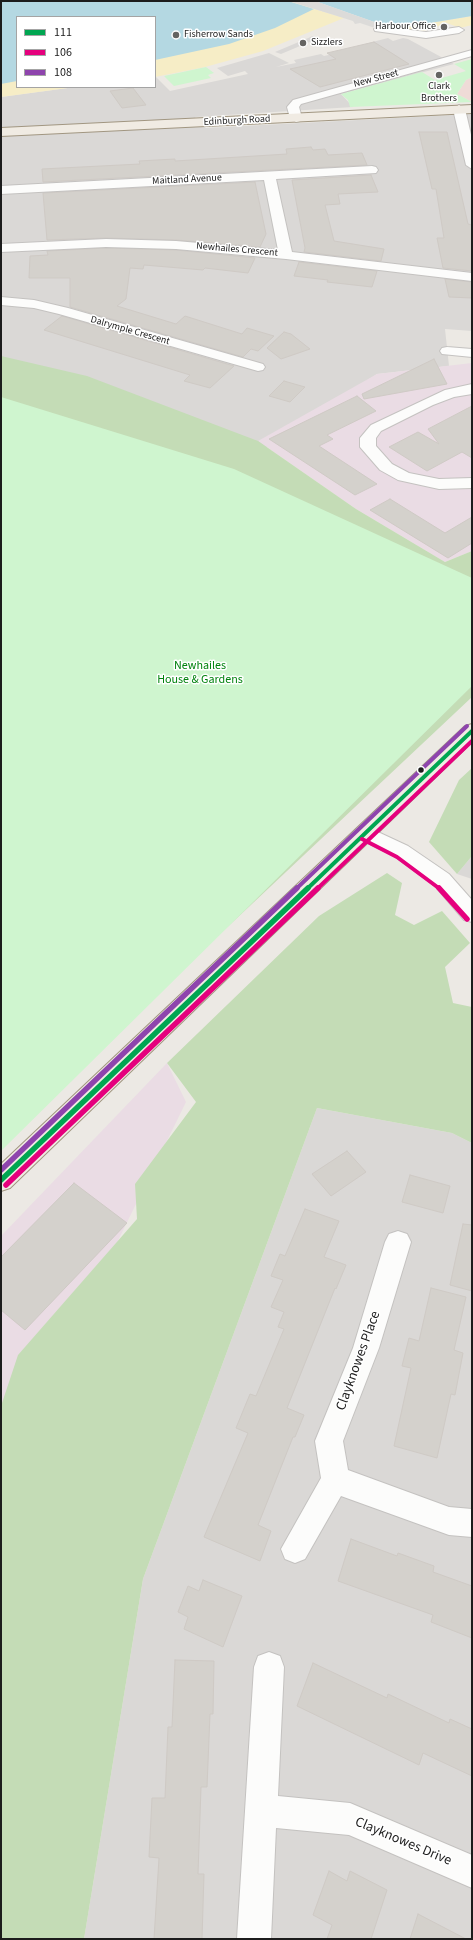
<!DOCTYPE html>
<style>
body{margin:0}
#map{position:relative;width:473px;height:1940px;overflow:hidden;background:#ece9e4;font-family:"Source Sans 3",sans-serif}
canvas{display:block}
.frame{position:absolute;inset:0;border:2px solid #1c1c1c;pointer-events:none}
.legend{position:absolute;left:16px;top:16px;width:140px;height:72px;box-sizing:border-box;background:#fff;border:1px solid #a4a4a4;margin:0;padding:5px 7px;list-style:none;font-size:12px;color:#1c1c1c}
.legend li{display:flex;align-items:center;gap:8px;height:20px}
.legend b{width:20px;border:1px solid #a4a4a4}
</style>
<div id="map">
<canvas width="473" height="1940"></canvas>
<div class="frame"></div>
<ul class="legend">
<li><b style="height:5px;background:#00a651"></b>111</li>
<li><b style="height:5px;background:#e5007d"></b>106</li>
<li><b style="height:5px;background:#8e44ad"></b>108</li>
</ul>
</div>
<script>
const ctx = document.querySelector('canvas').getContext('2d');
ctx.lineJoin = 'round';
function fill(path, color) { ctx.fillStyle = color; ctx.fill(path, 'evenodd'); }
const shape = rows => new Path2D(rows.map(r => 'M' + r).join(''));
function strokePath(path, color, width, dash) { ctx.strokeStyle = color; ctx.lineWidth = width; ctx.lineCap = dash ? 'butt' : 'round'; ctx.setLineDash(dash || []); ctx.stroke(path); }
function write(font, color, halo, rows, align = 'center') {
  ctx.font = font + ' "Source Sans 3",sans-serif'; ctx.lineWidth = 3; ctx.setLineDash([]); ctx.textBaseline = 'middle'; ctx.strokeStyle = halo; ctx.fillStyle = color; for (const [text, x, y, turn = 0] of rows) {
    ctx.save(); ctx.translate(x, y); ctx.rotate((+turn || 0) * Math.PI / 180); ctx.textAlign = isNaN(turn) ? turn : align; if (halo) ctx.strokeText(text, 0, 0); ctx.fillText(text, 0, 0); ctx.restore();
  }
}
fill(shape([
 [313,36,319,38,281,54,275,52],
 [388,38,393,41,403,38,408,39,454,64,341,94,353,107,195,117,206,128,472,114,472,331,445,329,449,366,377,374,234,469,1,397,1,97,75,87,155,87,156,77,170,91,248,74,245,71,228,76,217,68,269,53,289,63,276,67,296,63,294,60,321,54,324,56,360,48,357,46],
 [472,856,472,879,457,874],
 [317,1108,452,1133,472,1143,472,1939,84,1939,143,1579]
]), '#dad8d6');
fill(shape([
 [472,77,472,102,457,94,466,80]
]), '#efdbd7');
fill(shape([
 [472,363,472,551,445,562,356,509,258,441,377,374],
 [167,1063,186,1102,32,1416,1,1553,1,1236]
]), '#eadce4');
fill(shape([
 [1,356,87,376,258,441,356,509,445,562,472,551,472,697,1,1140],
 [472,768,472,856,457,874,429,842,459,780],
 [387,873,402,883,395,915,414,925,442,911,470,943,445,967,453,1003,472,1007,472,1143,452,1133,317,1108,143,1579,84,1939,1,1939,1,1406,18,1355,137,1219,135,1184,196,1102,167,1063,319,916]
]), '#c4dcb6');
fill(shape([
 [1,1,288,1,344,18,263,51,205,67,155,77,155,17,17,17,17,87,75,87,1,97],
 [472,16,472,25,460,28,447,23,421,32,394,29]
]), '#f6edc6');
fill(shape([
 [472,59,472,77,466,80,457,94,472,102,350,107,348,100,341,94,422,72,435,80,466,71,454,64],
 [206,67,214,73,208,75,211,78,174,86,164,76],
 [1,397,234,469,472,578,472,686,1,1151]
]), '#cff5cf');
fill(shape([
 [1,1,288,1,314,9,275,28,229,44,155,60,155,17,17,17,17,81,1,84],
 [315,1,472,1,472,16,394,29]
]), '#b4d8e2');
fill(shape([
 [289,1,315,1,394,29,375,28,360,23,355,24,353,21]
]), '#dcdbd9');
const building = shape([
 [374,42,409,64,320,87,290,69,336,59,327,53,374,42],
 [133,88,146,105,122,108,110,91,133,88],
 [419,132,447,132,468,224,472,225,472,271,443,268,437,238,444,238,436,189,432,189,419,132],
 [311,147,313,150,325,149,328,155,362,153,367,165,43,182,42,169,140,164,139,161,175,159,175,161,287,154,286,149,311,147],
 [371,175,378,192,338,194,340,204,325,205,334,241,384,249,381,261,304,252,305,248,292,180,371,175],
 [255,182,266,234,260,247,176,240,106,238,47,240,43,193,255,182],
 [106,248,176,250,255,258,248,273,205,268,203,270,144,265,143,269,130,268,126,299,117,306,176,324,185,316,242,334,247,328,274,336,258,351,251,349,243,357,70,307,70,278,29,278,30,256,48,255,47,251,106,248],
 [299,262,377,271,372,287,327,282,328,280,294,276,299,262],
 [445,279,472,282,472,298,449,297,445,279],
 [62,316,234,366,210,388,184,381,190,375,44,330,62,316],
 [284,332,291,334,310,349,281,359,267,348,284,332],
 [434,359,447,384,364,399,362,394,434,359],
 [284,381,305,387,290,402,269,396,284,381],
 [357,396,376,411,327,435,333,439,319,446,377,484,355,495,269,439,357,396],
 [472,406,472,458,462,452,427,471,389,447,418,432,439,444,428,429,472,406],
 [390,499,445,533,472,517,472,543,448,558,370,510,390,499],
 [347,1151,366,1172,331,1196,312,1174,347,1151],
 [410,1175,450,1186,443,1213,402,1202,410,1175],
 [74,1183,127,1223,25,1330,1,1310,1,1257,74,1183],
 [305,1209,339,1221,324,1257,346,1265,336,1289,335,1288,287,1408,304,1415,295,1437,293,1437,258,1525,271,1531,260,1561,204,1537,248,1433,236,1428,250,1394,256,1396,284,1329,278,1327,284,1312,271,1307,283,1280,271,1276,280,1254,285,1256,305,1209],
 [463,1224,472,1225,472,1291,450,1285,463,1224],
 [431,1288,466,1297,454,1350,463,1353,455,1395,451,1394,437,1458,394,1446,411,1368,402,1366,409,1338,419,1341,431,1288],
 [351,1539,397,1556,398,1553,434,1566,433,1572,472,1586,472,1638,431,1622,433,1615,338,1581,351,1539],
 [203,1580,242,1596,223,1647,184,1629,188,1617,178,1612,188,1586,199,1591,203,1580],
 [175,1660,214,1661,213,1714,210,1714,207,1787,201,1787,198,1874,204,1874,202,1939,154,1939,159,1858,149,1857,152,1798,165,1798,168,1727,172,1727,175,1660],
 [313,1663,387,1698,388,1694,449,1723,450,1719,472,1729,472,1776,423,1753,419,1765,297,1706,313,1663],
 [329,1871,347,1881,350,1871,387,1890,371,1939,327,1939,332,1925,313,1915,329,1871],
 [418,1914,466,1939,410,1939,418,1914]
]);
fill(building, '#d4d1cc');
strokePath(building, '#cfcac5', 1);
const minor = shape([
 [379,26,426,32,459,27,464,30,459,33,426,38,375,31,374,29,379,26],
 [472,50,472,56,301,104,299,107,302,118,300,121,296,122,290,118,287,107,293,100,472,50],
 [459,105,465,109,472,139,472,169,466,165,453,109,459,105],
 [372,166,376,167,378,170,376,173,276,179,292,252,472,273,472,281,286,259,176,249,106,247,1,252,1,244,106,239,176,241,278,250,264,180,1,194,1,186,372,166],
 [1,297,34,300,68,308,263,364,265,367,263,370,258,371,59,314,34,308,1,305,1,297],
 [447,347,472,349,472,357,442,354,440,351,442,348,447,347],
 [472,384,472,394,454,397,433,405,381,431,376,438,376,446,392,464,409,473,439,479,472,478,472,488,439,489,398,480,380,470,360,447,360,438,371,425,445,390,472,384],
 [365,826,408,846,449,874,472,900,472,922,464,920,435,886,394,856,358,838,355,833,358,828,365,826],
 [398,1231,407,1234,411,1242,379,1348,343,1441,348,1470,449,1507,472,1509,472,1537,449,1535,341,1496,305,1559,295,1563,285,1559,281,1549,321,1478,315,1441,353,1348,385,1242,389,1234,398,1231],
 [269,1652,280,1656,284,1667,278,1796,350,1803,472,1855,472,1888,349,1835,276,1828,271,1939,237,1939,254,1667,258,1656,269,1652]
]);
const major = shape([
 [472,105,472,113,1,136,1,128,472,105],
 [472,724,472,742,10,1188,1,1191,1,1164,465,726,472,724]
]);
strokePath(minor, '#c4c2c0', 2);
strokePath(major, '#a19681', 2);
fill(minor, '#fcfcfb');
fill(major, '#f0ebe3');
strokePath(shape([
 [307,889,472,731]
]), '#00a651', 4);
strokePath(shape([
 [1,1180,308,888]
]), '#00a651', 5.5);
strokePath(shape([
 [362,839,397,857,440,889],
 [317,889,472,741]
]), '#e5007d', 4);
strokePath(shape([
 [439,888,467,919],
 [6,1185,318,888]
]), '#e5007d', 5.5);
strokePath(shape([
 [296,889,467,726]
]), '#8e44ad', 4);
strokePath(shape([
 [1,1170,297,888]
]), '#8e44ad', 5.5);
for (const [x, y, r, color] of [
 [444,27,4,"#656462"],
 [176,35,4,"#656462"],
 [303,43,4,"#656462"],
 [439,75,4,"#656462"],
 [421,770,3.5,"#1c1c1c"]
]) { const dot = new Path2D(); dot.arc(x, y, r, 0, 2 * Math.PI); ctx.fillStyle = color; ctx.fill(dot); strokePath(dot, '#fff', 1.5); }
write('10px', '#1c1c1c', '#fff', [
 ["Harbour Office",436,27,"right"],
 ["Fisherrow Sands",184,35],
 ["Sizzlers",311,43],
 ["Clark",439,87,"center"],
 ["Brothers",439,99,"center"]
], 'left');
write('10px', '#1c1c1c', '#fff', [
 ["New Street",376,79,-15],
 ["Edinburgh Road",237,121,-3],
 ["Maitland Avenue",187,180,-3],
 ["Newhailes Crescent",237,250,5],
 ["Dalrymple Crescent",130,331,16]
]);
write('12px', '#01830e', '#fff', [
 ["Newhailes",200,666],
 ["House & Gardens",200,680]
]);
write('14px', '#1c1c1c', '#fff', [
 ["Clayknowes Place",359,1361,-70],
 ["Clayknowes Drive",403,1842,23]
]);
</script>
